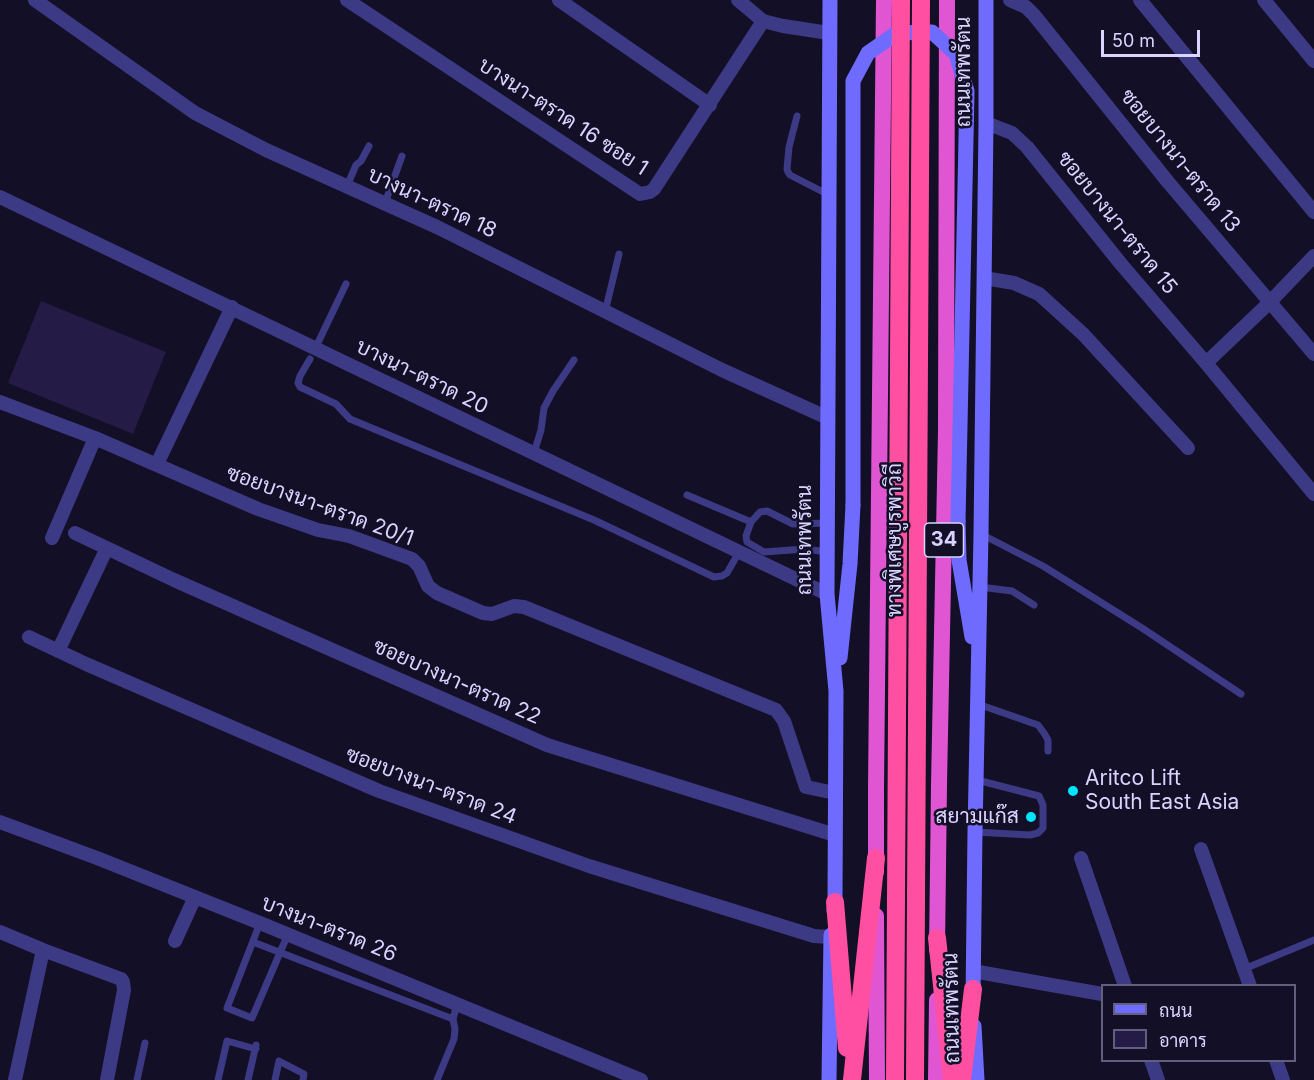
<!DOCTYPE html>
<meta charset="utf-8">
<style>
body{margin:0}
#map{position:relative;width:1314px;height:1080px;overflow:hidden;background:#130f26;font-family:Inter,Sarabun,sans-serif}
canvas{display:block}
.legend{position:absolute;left:1101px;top:984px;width:195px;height:78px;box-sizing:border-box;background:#130f26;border:2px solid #625e7d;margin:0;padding:8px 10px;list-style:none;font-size:18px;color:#d9d4ff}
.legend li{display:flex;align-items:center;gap:12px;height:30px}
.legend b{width:30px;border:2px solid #625e7d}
.scale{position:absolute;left:1101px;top:30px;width:99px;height:27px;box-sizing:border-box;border:3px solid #d9d4ff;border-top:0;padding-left:8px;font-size:18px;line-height:21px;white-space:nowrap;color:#d9d4ff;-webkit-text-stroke:4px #130f26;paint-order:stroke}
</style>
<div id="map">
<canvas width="1314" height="1080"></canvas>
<ul class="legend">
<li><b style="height:8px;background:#6f6bff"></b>ถนน</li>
<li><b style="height:16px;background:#241b47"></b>อาคาร</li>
</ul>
<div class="scale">50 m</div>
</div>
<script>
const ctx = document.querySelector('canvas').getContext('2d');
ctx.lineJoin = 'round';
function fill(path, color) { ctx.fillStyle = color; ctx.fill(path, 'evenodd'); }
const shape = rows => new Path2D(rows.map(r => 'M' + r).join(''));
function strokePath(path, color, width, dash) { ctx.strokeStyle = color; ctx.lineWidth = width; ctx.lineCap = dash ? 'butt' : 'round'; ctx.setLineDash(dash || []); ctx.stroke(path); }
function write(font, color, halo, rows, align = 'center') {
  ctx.font = font + ' Inter,Sarabun,sans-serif'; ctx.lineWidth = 5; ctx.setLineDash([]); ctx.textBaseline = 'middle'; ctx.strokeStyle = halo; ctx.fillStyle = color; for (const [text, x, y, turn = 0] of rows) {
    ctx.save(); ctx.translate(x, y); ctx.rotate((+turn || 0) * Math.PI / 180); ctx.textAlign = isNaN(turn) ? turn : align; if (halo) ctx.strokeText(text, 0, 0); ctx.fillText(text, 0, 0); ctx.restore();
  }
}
fill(shape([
 [41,301,166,352,133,434,8,383]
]), '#241b47');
strokePath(shape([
 [797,116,789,147,787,169,788,172,790,175,829,195],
 [347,186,356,165,361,161,369,146],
 [385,203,402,156],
 [605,312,619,254],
 [315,349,346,284],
 [310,359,300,376,298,383,300,387,336,404,350,419,594,520,714,577,722,576,727,573,739,552],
 [534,453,541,430,544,408,553,391,574,360],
 [687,495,751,522,760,512,767,511,793,524,828,523],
 [751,522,746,536,747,542,764,552,805,549,827,552],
 [981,534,1043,566,1142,628,1241,694],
 [980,587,1012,591,1034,605],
 [978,704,1038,725,1044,733,1048,740,1048,751],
 [975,832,1030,835,1038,833,1043,828,1043,805,1039,796,977,780],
 [260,923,227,1008,252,1018,288,934],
 [253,942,453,1019],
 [1244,969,1314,940],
 [137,1080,145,1043],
 [218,1080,227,1041,256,1049],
 [248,1080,256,1045],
 [275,1080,279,1061,304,1074,303,1080],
 [437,1080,454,1039,455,1029,453,1019,457,1004]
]), '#3d3a85', 7);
strokePath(shape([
 [35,0,195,113,266,150,437,227,722,370,828,418],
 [347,0,640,194,650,192,654,189,763,21],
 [559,0,710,105],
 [738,0,763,21,783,26,829,33],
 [1010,0,1026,7,1034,15,1168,182,1314,354],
 [1140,0,1314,212],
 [1264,0,1314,61],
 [986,123,1012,133,1027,147,1121,264,1206,363,1314,494],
 [0,197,827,594],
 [984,278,1014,283,1039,294,1083,334,1188,448],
 [1206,363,1269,303,1314,256],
 [0,402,95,438,258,509,318,530,349,536,412,559,419,566,428,586,437,593,483,613,492,614,514,606,524,607,776,710,784,721,806,787,835,793],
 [157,464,232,307],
 [75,533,174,580,547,745,835,835],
 [52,538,95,438],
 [29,637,86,664,379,791,589,866,814,936,830,937],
 [58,651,107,548],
 [0,822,97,858,260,923,641,1080],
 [1201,849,1250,986],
 [1081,858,1125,986],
 [0,932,43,950,121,979,123,982,124,990,107,1080],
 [175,941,195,897],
 [973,971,1102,994],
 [1151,1060,1158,1080],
 [1276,1060,1283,1080],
 [15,1080,43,950]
]), '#3d3a85', 14);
strokePath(shape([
 [830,0,827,594,836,691,835,902,834,911],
 [958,521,959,560,972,637],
 [840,658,850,564,853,505],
 [973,999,975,832,981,534,986,123,986,0],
 [974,1026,977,1080],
 [829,1080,831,935]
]), '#6f6bff', 15);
strokePath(shape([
 [876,872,876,788,884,0],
 [876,916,877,1080],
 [937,950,939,784,946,431,947,0],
 [936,1080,937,1000]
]), '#e055d1', 16);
strokePath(shape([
 [835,902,847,1048],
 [937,938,952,1080],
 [852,1080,876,858],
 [962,1080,973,989]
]), '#ff4fa3', 18);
strokePath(shape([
 [853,505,853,81,868,53,897,33,932,32,956,54,967,91,958,521]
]), '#6f6bff', 15);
strokePath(shape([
 [895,1080,901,0],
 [915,1080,921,0]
]), '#ff4fa3', 18);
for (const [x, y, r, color] of [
 [1073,791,6,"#00e5ff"],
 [1031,817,6,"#00e5ff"]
]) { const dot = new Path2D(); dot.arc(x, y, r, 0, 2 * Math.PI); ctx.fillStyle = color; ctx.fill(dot); strokePath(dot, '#130f26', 2); }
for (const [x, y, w] of [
 [944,540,39]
]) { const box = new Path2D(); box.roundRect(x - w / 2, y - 17, w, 34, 4.5); ctx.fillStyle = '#130f26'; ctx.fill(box); strokePath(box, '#d9d4ff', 1.5); }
write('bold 20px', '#d9d4ff', null, [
 ["34",944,540]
]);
write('21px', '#d9d4ff', '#130f26', [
 ["ถนนเทพรัตน",964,72,-90],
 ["บางนา-ตราด 16 ซอย 1",563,117,33],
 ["ซอยบางนา-ตราด 13",1180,161,51],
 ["บางนา-ตราด 18",432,203,25],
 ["ซอยบางนา-ตราด 15",1117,223,51],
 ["บางนา-ตราด 20",422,377,26],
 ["ซอยบางนา-ตราด 20/1",320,506,20],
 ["ถนนเทพรัตน",805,540,-90],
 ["ทางพิเศษบูรพาวิถี",895,540,-90],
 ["ซอยบางนา-ตราด 22",457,682,24],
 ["ซอยบางนา-ตราด 24",431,786,21],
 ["บางนา-ตราด 26",329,929,22],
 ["ถนนเทพรัตน",952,1008,-91]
]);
write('21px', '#d9d4ff', '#130f26', [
 ["Aritco Lift",1085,779],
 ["South East Asia",1085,803],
 ["สยามแก๊ส",1019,817,"right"]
], 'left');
</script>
